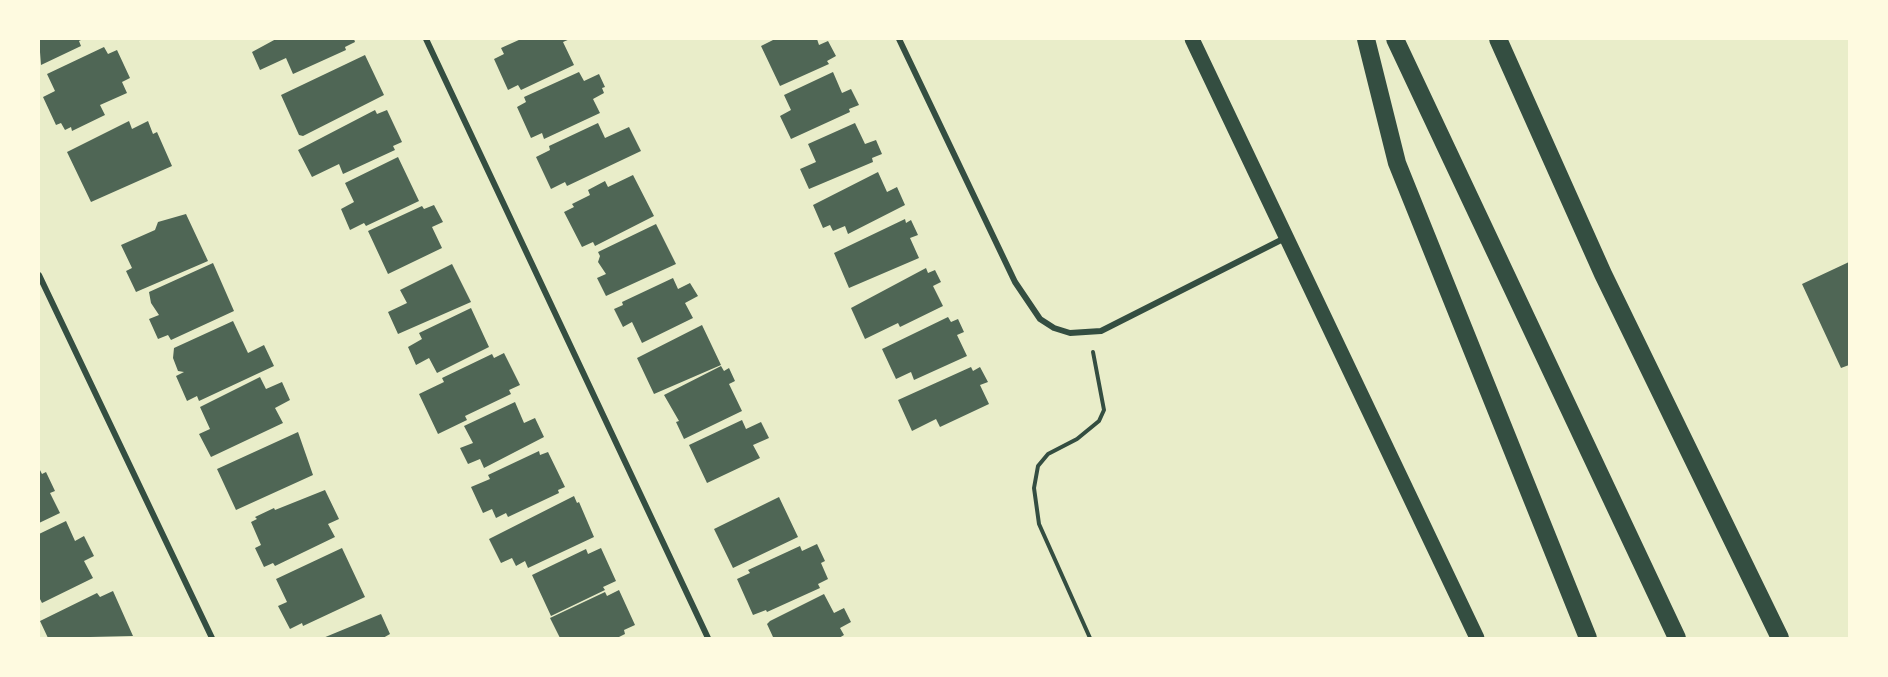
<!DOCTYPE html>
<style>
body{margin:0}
#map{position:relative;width:1888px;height:677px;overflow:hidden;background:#e9edc9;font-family:"Roboto Condensed",sans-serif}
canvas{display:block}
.frame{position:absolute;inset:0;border:40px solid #fefae0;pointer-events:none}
</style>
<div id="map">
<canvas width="1888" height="677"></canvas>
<div class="frame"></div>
</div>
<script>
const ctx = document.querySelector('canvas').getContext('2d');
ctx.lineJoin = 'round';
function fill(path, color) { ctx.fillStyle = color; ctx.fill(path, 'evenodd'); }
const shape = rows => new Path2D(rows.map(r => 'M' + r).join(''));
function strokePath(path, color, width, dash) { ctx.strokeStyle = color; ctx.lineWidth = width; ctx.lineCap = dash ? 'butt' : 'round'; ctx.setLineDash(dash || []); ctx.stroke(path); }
fill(shape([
 [39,39,83,39,79,41,81,46,41,65],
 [276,39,354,39,355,42,345,47,346,50,293,74,286,58,260,70,252,52],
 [521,39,570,39,563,42,574,65,521,90,518,85,508,90,494,59,504,54,501,48],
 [775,39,817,39,819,45,828,41,836,56,827,61,829,64,780,86,761,46],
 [104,47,108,54,117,50,130,78,122,82,127,93,100,105,105,115,72,131,71,127,65,130,61,123,56,125,43,97,55,91,47,74],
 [365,55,384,95,303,136,299,135,281,95],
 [579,72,584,81,599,74,605,87,602,88,604,93,593,99,600,113,544,139,542,133,531,138,517,107,526,102,524,97],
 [833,72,842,93,851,89,859,105,849,109,850,112,791,139,780,116,791,110,784,95],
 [375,110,377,114,387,110,402,142,393,146,395,150,343,174,339,164,312,177,298,150],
 [129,121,132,129,148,121,153,134,157,132,172,166,91,202,67,152],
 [598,123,605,138,629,127,641,151,567,186,565,182,551,189,536,157,550,150,549,146],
 [855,123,865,144,876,140,882,154,872,158,873,162,809,189,800,169,816,162,808,144],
 [398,157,419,201,366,226,364,223,350,230,341,209,354,202,345,183],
 [878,172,887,192,897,187,905,205,848,234,845,226,833,231,830,225,823,228,813,205],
 [633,175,654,216,595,246,593,242,582,247,564,212,574,207,572,204,590,195,588,190,605,181,608,187],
 [434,205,443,222,432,227,442,248,388,274,368,231,422,206,424,209],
 [186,214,208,261,136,292,126,271,132,268,121,245,155,230,158,222],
 [905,219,906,223,911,220,918,235,910,238,919,258,849,288,834,253],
 [656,224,676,264,606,296,597,278,606,274,598,262,600,256,598,252],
 [1849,262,1849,365,1841,368,1802,284],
 [213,263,234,311,171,340,168,335,158,339,149,319,159,315,151,303,149,292],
 [452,264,471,302,398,334,388,312,407,303,400,290],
 [926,268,928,273,935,270,941,282,933,286,943,306,900,327,898,323,865,339,851,308],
 [673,278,678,289,690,283,698,296,685,303,693,318,642,343,632,322,623,327,614,309,623,305,622,302],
 [471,308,489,347,437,373,429,358,416,365,408,347,422,339,419,333],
 [948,317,951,322,958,319,964,332,957,335,967,356,914,380,911,372,896,379,882,349],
 [233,321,248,353,264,345,274,366,199,401,197,396,187,401,176,376,184,372,178,371,173,358,174,348],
 [702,325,721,365,654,394,637,358],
 [504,353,520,385,509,390,511,394,465,416,467,420,438,434,419,394,444,382,442,378,492,354,494,358],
 [721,366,724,371,729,368,735,381,729,384,742,411,684,439,676,422,679,421,664,395],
 [971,367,973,371,980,367,988,382,980,385,989,404,940,427,936,419,912,431,898,400],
 [260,377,266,389,282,382,290,400,275,408,283,423,211,457,199,434,210,429,200,407],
 [515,402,524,423,535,418,544,437,484,468,480,459,468,464,460,448,473,443,464,426],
 [742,420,746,429,761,422,769,438,753,445,760,458,707,483,689,445],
 [298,432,313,475,236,510,217,469],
 [539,451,540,455,548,452,565,487,558,490,559,493,508,517,506,513,496,518,492,509,483,513,471,487,490,479,488,475],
 [39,468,42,474,46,472,55,491,50,493,60,513,39,523],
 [325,490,339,519,328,524,335,537,275,566,273,563,264,567,255,548,261,545,251,522,257,519,255,517,274,508,275,510],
 [574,496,577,503,579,502,594,537,528,568,525,561,516,566,512,558,501,563,489,539],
 [779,497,798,537,733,568,714,529],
 [66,521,75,541,84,536,94,556,84,561,93,578,42,603,39,597,39,534],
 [817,544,825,561,821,563,828,579,818,584,820,588,767,612,766,610,753,615,737,579,750,573,748,570,800,546,802,551],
 [342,548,365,597,303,626,302,623,290,629,278,606,287,602,276,579],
 [601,548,616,581,603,587,605,590,551,616,532,575,586,549,588,554],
 [619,590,635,625,624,630,625,634,617,638,560,638,550,618,605,592,607,596],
 [113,591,133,636,48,638,40,621,97,593,100,597],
 [824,594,834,613,844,608,851,622,840,628,844,635,839,638,773,637,767,624,770,621],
 [381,614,390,634,383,638,323,638]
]), '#4f6655');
strokePath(shape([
 [1090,638,1039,524,1034,488,1038,466,1048,454,1077,439,1099,421,1104,410,1093,352]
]), '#344e41', 4);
strokePath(shape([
 [426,39,708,638],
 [899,39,1015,282,1040,319,1054,328,1070,333,1101,331,1285,238],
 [39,275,212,638]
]), '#344e41', 6);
strokePath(shape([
 [1192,39,1477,638]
]), '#344e41', 15);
strokePath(shape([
 [1366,39,1397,163,1588,638],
 [1395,39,1677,638],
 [1498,39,1603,274,1780,638]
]), '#344e41', 18);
</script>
